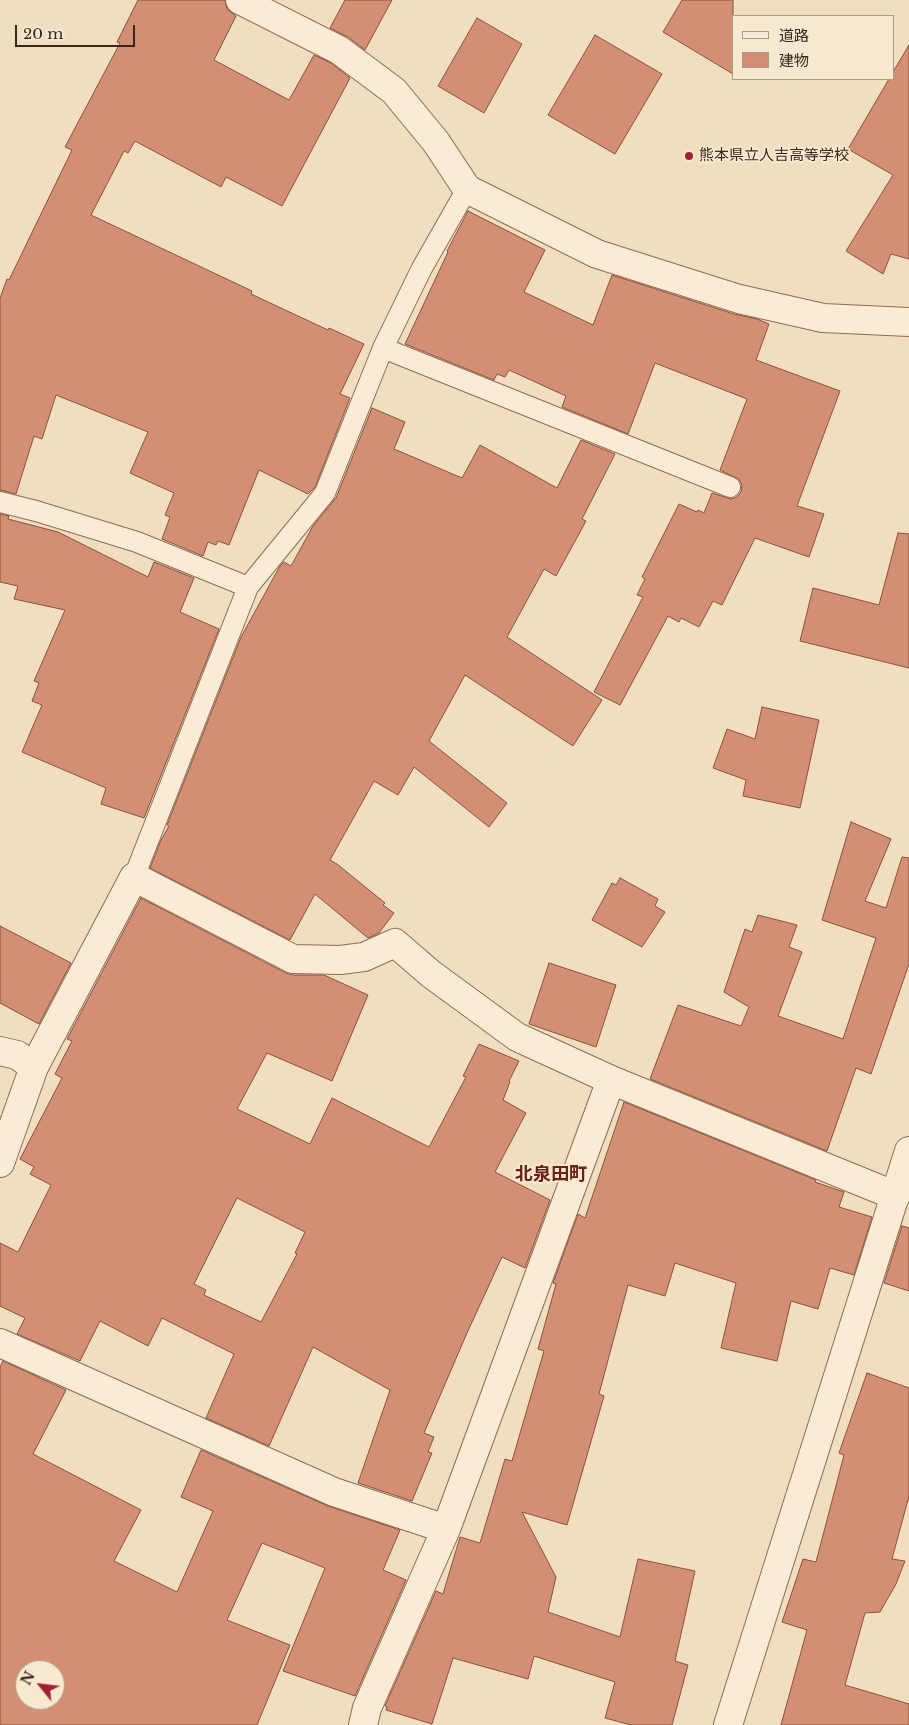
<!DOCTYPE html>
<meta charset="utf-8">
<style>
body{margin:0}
#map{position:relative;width:909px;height:1725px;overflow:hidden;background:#f1ddc0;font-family:"Libre Baskerville","Noto Sans JP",serif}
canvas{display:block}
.legend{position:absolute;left:732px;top:15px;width:162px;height:65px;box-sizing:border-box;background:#f8e8d0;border:1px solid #ac9b88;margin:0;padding:6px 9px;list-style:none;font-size:15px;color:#3a271c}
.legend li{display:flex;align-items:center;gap:10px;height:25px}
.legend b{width:25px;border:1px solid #ac9b88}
.north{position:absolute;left:15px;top:1660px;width:50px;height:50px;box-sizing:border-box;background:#f8e8d0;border:1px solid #ac9b88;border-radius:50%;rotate:299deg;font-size:14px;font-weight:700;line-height:20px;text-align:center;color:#3a271c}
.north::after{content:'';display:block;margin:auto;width:18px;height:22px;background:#9f2232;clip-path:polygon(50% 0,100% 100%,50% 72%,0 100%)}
.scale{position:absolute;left:15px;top:25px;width:120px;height:22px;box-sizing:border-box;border:2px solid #3a271c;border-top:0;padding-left:6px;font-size:15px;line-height:18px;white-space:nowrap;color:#3a271c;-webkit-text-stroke:4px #f8e8d0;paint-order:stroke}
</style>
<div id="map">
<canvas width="909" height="1725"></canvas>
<ul class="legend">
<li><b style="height:6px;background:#fbebd4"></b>道路</li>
<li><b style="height:14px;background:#d28f73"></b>建物</li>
</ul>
<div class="north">N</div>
<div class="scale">20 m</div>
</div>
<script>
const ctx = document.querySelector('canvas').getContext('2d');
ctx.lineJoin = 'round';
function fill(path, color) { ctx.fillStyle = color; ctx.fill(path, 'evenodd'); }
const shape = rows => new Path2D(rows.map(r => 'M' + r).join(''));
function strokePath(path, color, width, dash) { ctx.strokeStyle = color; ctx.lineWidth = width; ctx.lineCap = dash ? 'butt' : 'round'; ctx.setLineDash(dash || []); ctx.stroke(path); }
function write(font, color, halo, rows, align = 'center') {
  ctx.font = font + ' "Libre Baskerville","Noto Sans JP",serif'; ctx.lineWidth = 4; ctx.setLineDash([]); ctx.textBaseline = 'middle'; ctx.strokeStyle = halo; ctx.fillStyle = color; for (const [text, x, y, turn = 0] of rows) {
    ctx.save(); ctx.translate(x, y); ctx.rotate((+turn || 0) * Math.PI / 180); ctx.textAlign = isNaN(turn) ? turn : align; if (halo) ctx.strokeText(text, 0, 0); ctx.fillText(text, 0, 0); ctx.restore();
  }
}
const building = shape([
 [138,0,225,0,227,9,236,16,214,60,289,100,314,55,331,63,350,78,282,206,226,177,221,187,135,141,128,153,124,151,91,215,252,291,251,294,328,330,329,328,364,344,340,394,350,398,315,487,308,494,259,470,229,545,218,541,216,545,208,542,203,556,162,539,170,517,165,515,174,493,130,473,148,432,56,395,42,439,34,436,16,494,0,490,0,298,7,279,9,280,72,150,65,147,120,43,117,42,138,0],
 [345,0,392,0,365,50,348,37,330,28,345,0],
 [682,0,733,0,733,74,663,32,682,0],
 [477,18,522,44,484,113,438,86,477,18],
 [595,35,662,74,615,154,548,115,595,35],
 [909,45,909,259,891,254,883,274,846,251,893,175,848,149,889,79,893,79,893,72,909,45],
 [468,211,545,250,524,292,593,325,612,275,734,314,757,319,769,324,756,360,840,391,797,506,824,514,809,557,755,538,722,605,713,601,699,627,681,618,679,622,668,616,620,705,594,692,643,597,637,595,645,579,642,577,679,504,697,512,698,510,704,513,712,493,731,499,737,497,741,492,742,485,739,479,720,470,747,399,655,363,628,434,562,407,566,396,509,370,505,377,497,374,494,380,405,344,448,252,447,251,468,211],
 [372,408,405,422,394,449,462,478,480,445,557,488,581,440,615,454,582,519,586,521,556,576,544,569,507,637,602,700,573,746,465,675,429,741,507,803,489,827,414,767,398,795,374,781,330,860,337,864,385,903,383,905,394,913,379,933,368,938,315,894,290,940,150,868,161,840,169,826,167,825,241,637,280,566,284,562,291,566,313,526,336,498,372,408],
 [0,514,9,516,8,519,58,532,148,577,154,562,194,578,180,612,219,629,144,818,101,804,106,788,22,752,42,705,32,701,39,683,34,681,65,610,14,599,18,586,0,582,0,514],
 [898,533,909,534,909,668,800,641,813,588,879,605,898,533],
 [762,707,819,720,800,808,743,796,746,780,713,768,727,729,755,739,762,707],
 [851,822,891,839,865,901,886,908,902,857,909,858,909,964,871,1074,856,1068,827,1151,650,1079,678,1005,741,1026,749,1007,724,992,745,929,752,932,758,915,797,925,789,947,802,952,778,1016,843,1039,876,938,822,920,851,822],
 [620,878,658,899,655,906,665,912,642,947,592,920,612,883,616,885,620,878],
 [141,898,286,973,293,975,324,975,368,995,332,1081,267,1053,237,1109,310,1144,332,1098,429,1147,466,1077,463,1076,479,1044,519,1061,509,1081,510,1082,503,1100,526,1113,495,1172,550,1200,525,1268,502,1257,467,1333,424,1433,434,1437,428,1452,432,1453,412,1501,358,1483,390,1390,313,1347,269,1446,206,1418,234,1354,162,1318,148,1346,100,1321,80,1361,17,1334,25,1318,0,1306,0,1243,18,1252,51,1185,30,1174,34,1167,20,1159,62,1078,55,1074,72,1041,67,1039,141,898],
 [237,1198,305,1232,295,1253,297,1254,261,1322,204,1295,206,1290,194,1284,237,1198],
 [0,926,71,963,39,1024,0,1003,0,926],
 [549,963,616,985,596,1047,529,1024,549,963],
 [624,1102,816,1180,815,1182,844,1192,839,1207,872,1217,854,1275,830,1268,818,1309,791,1301,777,1361,721,1348,736,1283,675,1263,665,1296,628,1285,599,1394,604,1396,567,1525,522,1512,556,1577,548,1612,620,1637,638,1559,695,1571,675,1661,688,1665,672,1725,631,1725,605,1718,615,1682,534,1656,528,1679,453,1658,432,1724,386,1710,387,1707,385,1706,436,1591,443,1594,460,1537,480,1543,505,1459,512,1461,544,1351,538,1349,556,1284,553,1283,578,1214,585,1218,624,1102],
 [902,1226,909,1228,909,1291,884,1283,902,1226],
 [3,1361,66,1390,33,1454,141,1510,114,1561,177,1592,213,1511,181,1497,201,1450,328,1506,400,1530,383,1570,406,1580,355,1696,283,1671,325,1568,262,1543,227,1620,290,1645,257,1725,0,1725,0,1367,3,1361],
 [25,1670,55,1670,55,1700,25,1700,25,1670],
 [867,1373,909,1388,909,1496,892,1559,905,1561,896,1584,880,1612,865,1613,845,1685,909,1704,909,1725,781,1725,807,1630,782,1622,803,1559,816,1562,844,1455,839,1453,867,1373]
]);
fill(building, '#d28f73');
strokePath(building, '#8c513b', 1);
const service = shape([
 [383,348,730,487],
 [0,502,36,511,137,542,248,587],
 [134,877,248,587,325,493,383,348,422,268,467,189]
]);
const minor = shape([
 [240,0,339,50,394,91,436,142,467,189,597,254,739,299,823,318,909,322],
 [0,1051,17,1055,34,1067],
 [0,1163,34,1067,134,877,293,959,340,960,364,957,395,943,431,974,517,1037,611,1080,896,1196],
 [0,1343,334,1492,446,1529,367,1708,363,1725],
 [446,1529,611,1080]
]);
const tertiary = shape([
 [728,1725,909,1151]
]);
strokePath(service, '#8c6d57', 22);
strokePath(minor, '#8c6d57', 30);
strokePath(tertiary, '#8c6d57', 30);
strokePath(service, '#fbebd4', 20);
strokePath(minor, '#fbebd4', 28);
strokePath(tertiary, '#fbebd4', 28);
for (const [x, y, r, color] of [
 [689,156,5,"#9f2232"]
]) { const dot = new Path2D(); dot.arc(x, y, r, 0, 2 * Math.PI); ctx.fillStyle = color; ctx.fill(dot); strokePath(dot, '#f8e8d0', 2); }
write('15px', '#3a271c', '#f8e8d0', [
 ["熊本県立人吉高等学校",699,156]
], 'left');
write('bold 18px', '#6a2018', '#f8e8d0', [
 ["北泉田町",551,1175]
]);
</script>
